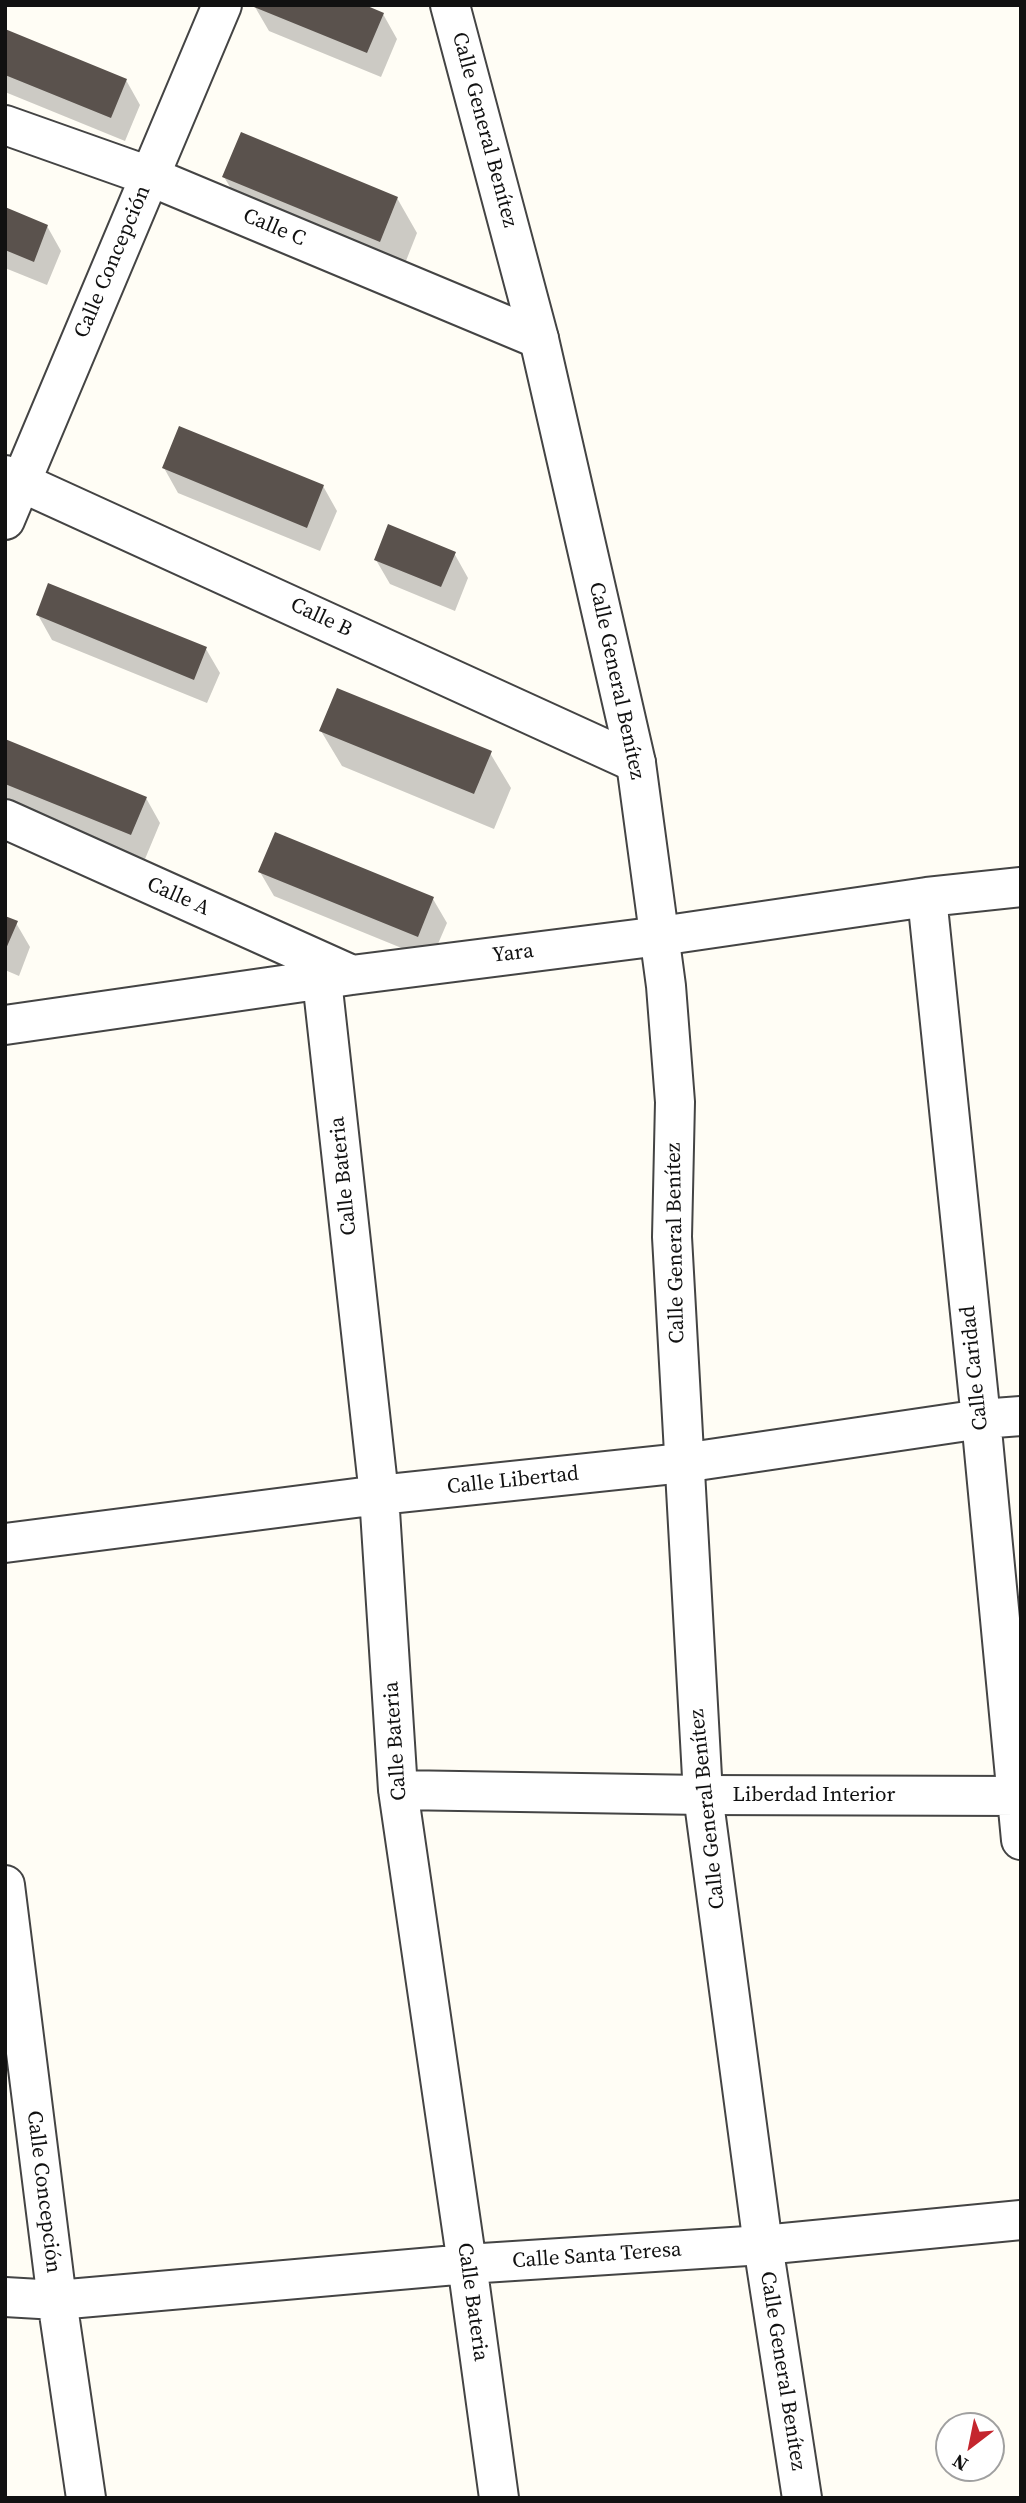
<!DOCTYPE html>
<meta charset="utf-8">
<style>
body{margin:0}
#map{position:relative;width:1026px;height:2503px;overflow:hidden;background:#fffdf5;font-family:"Source Serif 4",serif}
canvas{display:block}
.frame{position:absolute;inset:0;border:7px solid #111;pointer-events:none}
.north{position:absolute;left:935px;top:2412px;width:70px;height:70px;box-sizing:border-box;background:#fff;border:2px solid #a0a0a0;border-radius:50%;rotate:212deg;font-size:19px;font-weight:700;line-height:28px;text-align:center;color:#111}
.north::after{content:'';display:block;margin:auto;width:24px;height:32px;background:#c4262e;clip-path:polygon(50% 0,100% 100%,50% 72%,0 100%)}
</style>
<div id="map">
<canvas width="1026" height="2503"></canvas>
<div class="frame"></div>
<div class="north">N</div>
</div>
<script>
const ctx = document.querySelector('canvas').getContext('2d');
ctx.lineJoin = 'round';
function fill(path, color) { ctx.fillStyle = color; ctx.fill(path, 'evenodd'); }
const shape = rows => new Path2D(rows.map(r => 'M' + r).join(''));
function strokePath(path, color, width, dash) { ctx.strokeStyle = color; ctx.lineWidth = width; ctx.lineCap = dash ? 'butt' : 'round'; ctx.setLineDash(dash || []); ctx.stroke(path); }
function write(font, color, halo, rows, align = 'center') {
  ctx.font = font + ' "Source Serif 4",serif'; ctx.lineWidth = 7; ctx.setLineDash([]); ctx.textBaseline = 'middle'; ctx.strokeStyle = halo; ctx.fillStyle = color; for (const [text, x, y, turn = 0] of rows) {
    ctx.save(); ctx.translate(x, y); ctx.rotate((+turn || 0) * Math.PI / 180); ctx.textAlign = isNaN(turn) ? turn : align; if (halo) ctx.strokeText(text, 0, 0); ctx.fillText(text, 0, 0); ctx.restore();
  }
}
fill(shape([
 [255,7,383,14,397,39,381,77,269,31],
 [5,31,126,80,140,105,125,141,5,92],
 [224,177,397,198,417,233,400,276,245,212],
 [5,209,47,226,61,251,47,285,5,268],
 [164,468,323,486,337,511,320,551,178,493],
 [454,553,468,578,455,611,390,584,376,560],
 [38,615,206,649,220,673,207,703,52,640],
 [321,731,490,753,511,788,494,829,342,766],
 [5,741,146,798,160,823,145,859,5,801],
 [260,872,433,899,447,923,431,960,274,896],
 [5,918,16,923,30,947,19,976,5,970]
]), '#0003');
fill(shape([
 [249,5,365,5,384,13,367,53],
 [5,29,127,79,111,118,5,75],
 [241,132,398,197,380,242,222,177],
 [5,207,48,225,34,262,5,250],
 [179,426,324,485,307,528,162,468],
 [388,524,456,552,441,587,374,560],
 [48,583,207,647,194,680,36,615],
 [337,688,492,751,474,794,319,731],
 [5,739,147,797,131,835,5,784],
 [275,832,434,897,418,937,258,872],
 [5,916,18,921,5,951]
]), '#5a524d');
const minor = shape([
 [5,125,149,176,539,339],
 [5,475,636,763],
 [5,520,222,5],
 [5,819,352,975],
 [927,897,981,1419,1021,1840],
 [322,980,379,1495,398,1790,467,2264,499,2498],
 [5,1025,352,975,660,936,927,897,1021,887],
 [5,1543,379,1495,683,1463,981,1419,1021,1416],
 [398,1790,703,1795,1021,1796],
 [5,1885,57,2300,86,2498],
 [5,2297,57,2300,467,2264,763,2245,1021,2220]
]);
const tertiary = shape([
 [450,5,539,339,636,763,666,986,675,1102,672,1237,703,1795,763,2245,802,2498]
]);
strokePath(minor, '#444', 42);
strokePath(tertiary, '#444', 42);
strokePath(minor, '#fff', 38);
strokePath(tertiary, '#fff', 38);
write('21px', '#111', '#fff', [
 ["Calle General Benítez",484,130,75],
 ["Calle C",274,228,23],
 ["Calle Concepción",113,262,-67],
 ["Calle B",321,618,25],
 ["Calle General Benítez",616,681,78],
 ["Calle A",178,897,24],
 ["Yara",513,954,-7],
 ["Calle Bateria",344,1176,-96],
 ["Calle General Benítez",676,1243,-91],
 ["Calle Caridad",975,1368,-96],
 ["Calle Libertad",513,1481,-6],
 ["Calle Bateria",396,1741,-94],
 ["Liberdad Interior",814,1796],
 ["Calle General Benítez",708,1809,-96],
 ["Calle Concepción",43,2192,83],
 ["Calle Santa Teresa",597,2256,-4],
 ["Calle Bateria",472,2302,82],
 ["Calle General Benítez",782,2371,81]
]);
</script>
